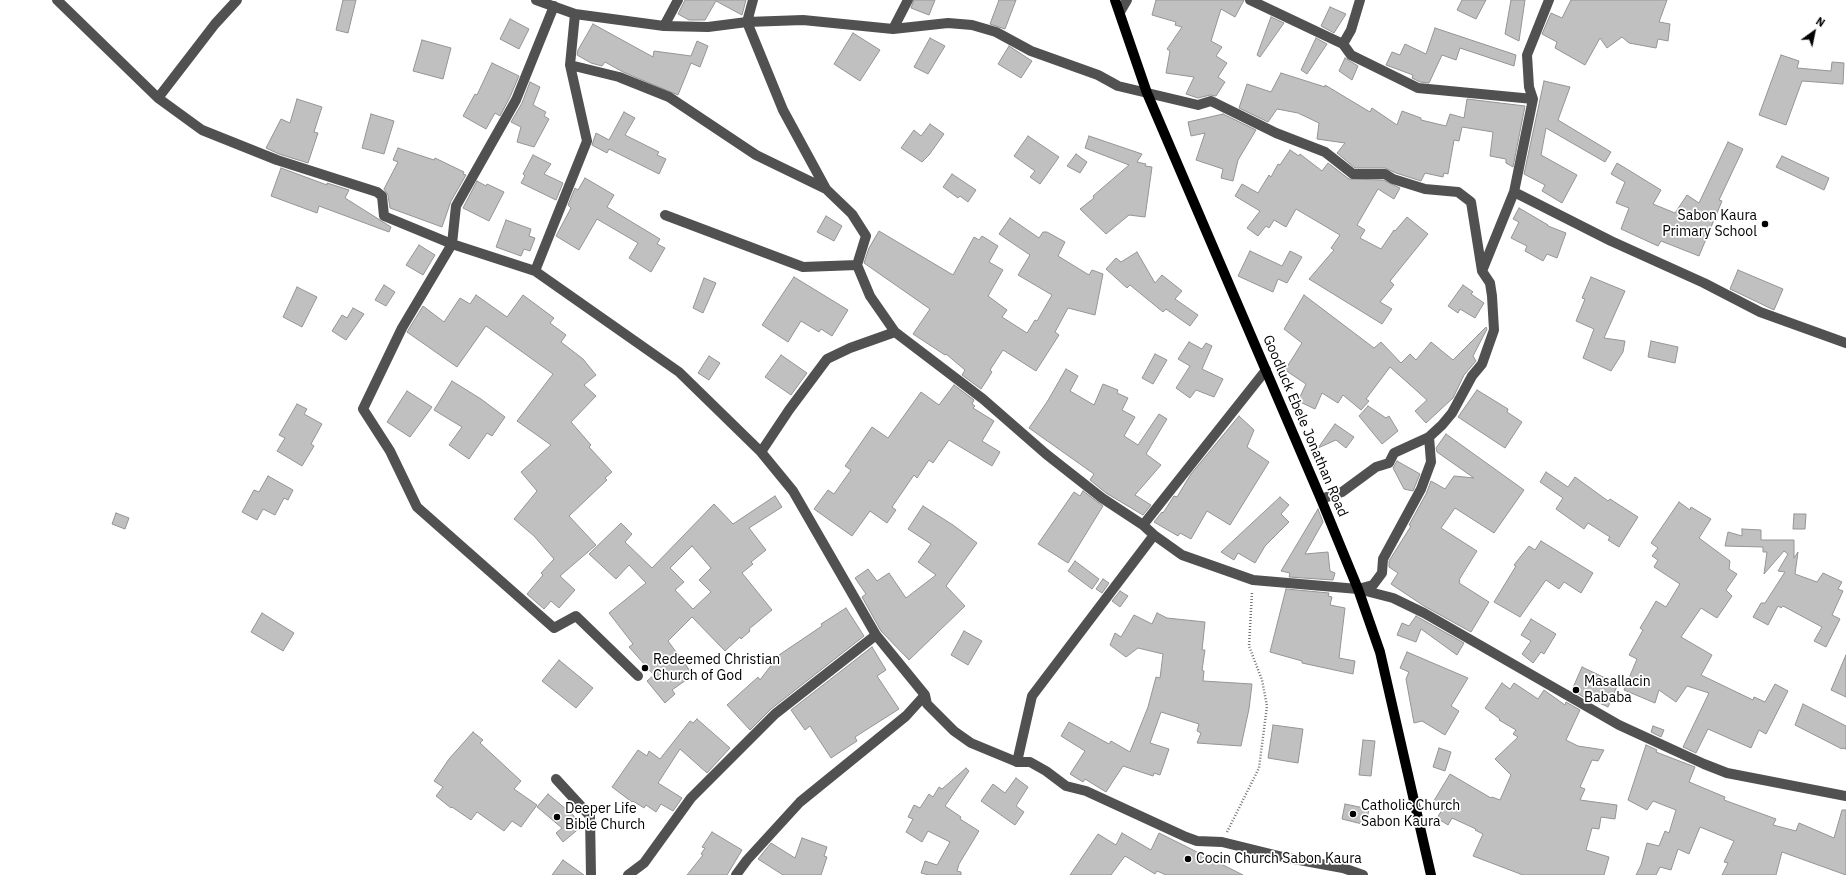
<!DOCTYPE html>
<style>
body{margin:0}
#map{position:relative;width:1846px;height:875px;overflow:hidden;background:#fff;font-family:"IBM Plex Sans",sans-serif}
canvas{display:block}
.north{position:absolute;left:1794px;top:12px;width:40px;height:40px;-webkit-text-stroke:3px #fff;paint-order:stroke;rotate:33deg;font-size:11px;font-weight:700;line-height:16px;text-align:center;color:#000}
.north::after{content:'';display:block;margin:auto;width:14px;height:18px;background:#000;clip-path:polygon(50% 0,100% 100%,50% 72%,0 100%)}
</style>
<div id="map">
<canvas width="1846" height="875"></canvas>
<div class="north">N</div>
</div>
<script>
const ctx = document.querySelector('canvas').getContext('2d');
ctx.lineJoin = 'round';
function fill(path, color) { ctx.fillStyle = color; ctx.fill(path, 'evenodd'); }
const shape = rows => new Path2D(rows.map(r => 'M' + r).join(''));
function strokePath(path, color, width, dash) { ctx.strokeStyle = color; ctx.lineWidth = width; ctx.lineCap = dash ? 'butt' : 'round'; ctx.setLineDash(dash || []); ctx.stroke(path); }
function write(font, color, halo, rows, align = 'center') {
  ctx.font = font + ' "IBM Plex Sans",sans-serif'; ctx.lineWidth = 3.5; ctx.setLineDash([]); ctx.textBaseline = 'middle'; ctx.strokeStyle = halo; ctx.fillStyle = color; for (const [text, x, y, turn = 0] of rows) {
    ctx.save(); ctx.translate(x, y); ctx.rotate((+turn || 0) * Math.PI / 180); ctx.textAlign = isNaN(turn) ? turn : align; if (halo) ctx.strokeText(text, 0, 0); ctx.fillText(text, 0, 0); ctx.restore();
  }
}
const building = shape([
 [343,0,356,0,348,33,336,30,343,0],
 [685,0,746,0,742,15,716,1,705,20,689,20,678,14,685,0],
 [914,0,935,0,929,15,911,8,914,0],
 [999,0,1016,0,1005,29,990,24,999,0],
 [1156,0,1244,0,1235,17,1221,9,1211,41,1222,47,1216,56,1227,63,1218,77,1225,82,1216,96,1210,95,1198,98,1186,94,1194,77,1166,73,1170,51,1167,49,1182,27,1175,25,1176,22,1152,15,1156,0],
 [1462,0,1486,0,1476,19,1457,10,1462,0],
 [1511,0,1525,0,1519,41,1505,34,1511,0],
 [1571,0,1667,0,1659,22,1670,24,1668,41,1658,39,1656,48,1629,43,1622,37,1607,48,1600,38,1585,65,1555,48,1557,42,1542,34,1551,13,1562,18,1571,0],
 [1330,7,1346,14,1334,33,1321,26,1330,7],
 [1271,17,1284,23,1260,57,1257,55,1271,17],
 [510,19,529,29,519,49,500,39,510,19],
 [593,24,653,57,654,51,691,56,697,41,708,46,700,67,691,63,678,95,623,72,605,62,602,66,591,63,577,55,578,50,593,24],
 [1435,28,1516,55,1514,66,1460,48,1456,60,1442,55,1429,83,1420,82,1412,78,1413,75,1386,65,1392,52,1400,55,1405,44,1426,54,1435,28],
 [853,33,880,50,860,81,834,64,853,33],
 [930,38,945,46,928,74,914,67,930,38],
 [1316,38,1327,44,1307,74,1301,70,1316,38],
 [422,40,451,48,443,79,413,71,422,40],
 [1009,46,1032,61,1021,78,998,64,1009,46],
 [1781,55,1799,61,1797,68,1831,71,1832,62,1844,63,1843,84,1802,81,1786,125,1759,115,1781,55],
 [1345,58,1358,66,1352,80,1339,71,1345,58],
 [492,63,519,76,510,97,500,116,495,113,486,129,463,116,475,94,477,95,492,63],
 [1281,73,1325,87,1325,85,1370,112,1372,108,1397,125,1402,111,1421,118,1421,120,1446,126,1450,114,1464,118,1467,99,1525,106,1513,167,1506,163,1506,159,1490,156,1493,132,1462,127,1459,141,1454,140,1448,174,1444,173,1443,177,1425,173,1421,181,1396,173,1385,168,1355,168,1337,153,1345,143,1317,139,1319,123,1298,113,1277,109,1268,122,1239,108,1247,84,1271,92,1281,73],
 [1544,81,1570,87,1558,120,1611,152,1605,162,1546,128,1541,155,1577,175,1562,203,1542,191,1545,185,1524,174,1544,81],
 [530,82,540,87,533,105,546,112,544,116,549,119,534,147,517,142,521,127,511,122,522,103,530,82],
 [297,99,322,107,314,132,318,133,308,163,279,154,266,148,281,119,290,123,297,99],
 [624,112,635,118,625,135,659,152,657,155,666,159,659,174,609,149,607,153,592,145,596,133,609,140,624,112],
 [371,114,394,121,384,154,362,148,371,114],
 [1223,114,1256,130,1238,160,1233,181,1221,178,1223,169,1196,160,1205,133,1191,136,1188,122,1223,114],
 [930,124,944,134,929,155,922,162,901,148,914,130,921,136,930,124],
 [1028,136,1059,157,1040,184,1030,177,1035,171,1014,156,1028,136],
 [1089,136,1142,154,1137,162,1146,164,1145,166,1152,167,1145,217,1129,215,1106,234,1080,209,1094,198,1093,196,1129,165,1085,148,1089,136],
 [1728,142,1743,149,1719,200,1722,201,1699,256,1661,241,1658,246,1621,229,1629,208,1616,203,1625,182,1611,174,1617,163,1661,190,1653,204,1675,213,1687,195,1699,203,1728,142],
 [398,148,434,160,435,158,464,172,463,174,466,175,451,201,442,227,390,208,388,195,384,189,398,162,393,160,398,148],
 [1290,150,1299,156,1300,154,1322,171,1328,163,1349,179,1383,180,1400,188,1394,199,1378,189,1357,225,1365,230,1360,238,1381,249,1394,230,1395,231,1407,217,1428,234,1390,281,1394,285,1380,302,1392,309,1382,324,1309,279,1334,250,1331,248,1340,235,1296,209,1286,227,1274,220,1269,228,1266,226,1258,236,1247,228,1260,211,1235,196,1242,184,1258,193,1269,175,1271,177,1278,164,1280,165,1290,150],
 [1076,154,1087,162,1080,173,1067,166,1076,154],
 [533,155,551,164,544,174,563,183,556,200,521,183,525,176,523,174,533,155],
 [1782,156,1829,178,1824,190,1776,167,1782,156],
 [281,168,327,185,327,183,349,190,345,198,391,227,389,232,319,206,317,213,271,196,281,168],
 [952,174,976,190,968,202,960,196,958,198,943,187,952,174],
 [585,178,614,195,607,207,660,239,657,244,665,248,651,272,629,258,638,243,597,219,579,250,556,236,571,208,568,205,575,188,578,190,585,178],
 [477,181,486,186,487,184,504,192,489,221,463,208,477,181],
 [1519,208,1548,225,1548,226,1566,233,1557,258,1547,254,1543,261,1525,251,1527,246,1511,238,1519,222,1513,219,1519,208],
 [826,216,842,226,834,241,817,232,826,216],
 [1010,218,1039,238,1043,232,1047,232,1065,242,1058,256,1089,275,1092,270,1103,274,1095,315,1068,308,1055,332,1059,335,1036,371,1003,350,990,370,992,372,981,389,962,375,965,370,946,354,945,355,913,334,930,309,864,263,869,248,879,231,953,275,974,237,979,240,982,236,998,246,989,262,1003,270,988,296,1007,310,1002,317,1027,333,1035,320,1037,321,1052,295,1018,275,1030,255,999,234,1010,218],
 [506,220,531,229,529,236,535,238,530,251,524,249,521,256,496,247,506,220],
 [419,245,435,255,423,275,406,265,419,245],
 [1250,251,1282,266,1290,251,1302,257,1287,283,1278,279,1273,292,1238,276,1250,251],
 [1137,252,1155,283,1162,275,1182,291,1175,299,1198,315,1190,326,1166,309,1163,312,1130,285,1127,288,1106,269,1116,258,1121,262,1137,252],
 [1738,270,1783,289,1774,310,1730,289,1738,270],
 [794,277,848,310,832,336,821,329,819,332,801,321,788,342,762,325,794,277],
 [1591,277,1625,291,1604,338,1625,341,1623,352,1611,371,1583,358,1594,329,1576,321,1585,299,1582,298,1591,277],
 [704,278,716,283,703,313,693,308,704,278],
 [384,285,395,292,386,306,375,300,384,285],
 [1463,285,1473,292,1471,294,1484,303,1475,318,1460,309,1458,313,1448,306,1463,285],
 [297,287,317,297,302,327,283,317,297,287],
 [476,295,507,317,523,295,554,318,550,323,566,335,561,342,583,359,596,375,584,385,596,396,571,422,591,445,589,447,612,472,605,478,607,480,569,516,596,545,560,576,575,590,559,608,551,601,544,609,527,594,543,575,541,573,554,559,534,536,514,519,537,491,521,472,551,445,517,421,553,374,486,326,457,367,407,332,423,306,444,322,460,298,470,304,476,295],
 [1304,295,1374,348,1381,342,1401,363,1410,354,1416,360,1431,342,1453,360,1486,327,1487,329,1473,356,1476,361,1464,375,1453,398,1426,423,1415,411,1427,400,1390,367,1366,399,1369,401,1361,410,1343,395,1338,403,1322,393,1315,409,1298,401,1306,384,1285,370,1302,343,1284,329,1304,295],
 [353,308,364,314,346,340,332,331,342,315,347,318,353,308],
 [1651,341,1678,347,1675,363,1648,357,1651,341],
 [1189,342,1202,349,1206,343,1212,346,1202,369,1223,379,1214,397,1196,390,1190,398,1176,388,1190,366,1178,359,1189,342],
 [1155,354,1167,360,1153,384,1142,378,1155,354],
 [781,355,807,373,791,395,765,377,781,355],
 [709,356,720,363,709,380,698,373,709,356],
 [1066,369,1078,376,1070,391,1094,405,1103,384,1118,390,1117,393,1128,398,1122,410,1135,417,1124,436,1138,445,1159,414,1167,419,1146,454,1161,465,1135,495,1151,505,1143,515,1106,493,1090,480,1094,474,1029,428,1047,402,1066,369],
 [452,381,481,399,505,417,492,436,487,433,469,459,449,445,462,427,434,410,452,381],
 [954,385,974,400,972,404,975,406,973,408,994,421,982,441,1000,452,992,466,949,440,933,463,929,460,917,478,914,475,892,507,896,510,887,523,870,511,852,536,814,509,828,490,834,494,851,470,845,466,872,427,888,438,921,392,939,405,954,385],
 [1477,390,1508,409,1507,412,1522,422,1505,448,1458,417,1477,390],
 [407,391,432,407,410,437,387,422,407,391],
 [297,404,307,409,304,414,322,424,311,444,314,446,302,466,277,451,285,438,279,435,297,404],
 [1368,406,1386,418,1389,416,1398,431,1382,444,1359,416,1368,406],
 [1239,416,1254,430,1247,447,1269,462,1230,525,1207,511,1191,539,1180,533,1178,536,1154,522,1162,512,1163,513,1174,496,1177,497,1191,474,1239,416],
 [1335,424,1354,437,1346,448,1336,440,1318,448,1335,424],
 [1446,434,1524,490,1494,533,1455,508,1441,528,1477,551,1459,580,1460,581,1459,583,1489,602,1471,632,1424,606,1391,584,1398,573,1389,567,1389,561,1411,526,1409,525,1426,494,1431,481,1445,489,1454,476,1474,478,1437,452,1436,448,1446,434],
 [1397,461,1420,474,1413,491,1404,489,1393,468,1397,461],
 [1546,472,1568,487,1575,477,1608,501,1610,499,1638,517,1619,547,1608,540,1610,537,1588,523,1584,529,1556,509,1563,498,1540,482,1546,472],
 [268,476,293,490,288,500,284,498,275,515,263,509,257,520,242,512,254,490,259,492,268,476],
 [1083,491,1103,506,1068,563,1038,544,1074,492,1080,496,1083,491],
 [775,496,782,507,749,528,766,550,751,562,753,564,742,573,772,610,749,629,750,631,741,639,740,637,725,651,692,617,668,641,693,675,672,690,675,694,665,703,647,681,654,675,629,647,633,644,609,613,646,583,629,565,616,579,589,554,621,523,632,534,625,542,652,568,714,504,733,524,775,496],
 [692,546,711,568,699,580,711,592,693,609,675,590,684,582,670,568,692,546],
 [1280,497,1289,505,1281,514,1289,522,1265,546,1255,563,1238,553,1234,560,1221,552,1280,497],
 [1679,502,1690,510,1691,507,1711,519,1699,538,1730,561,1729,569,1737,574,1726,590,1732,596,1717,618,1701,608,1681,637,1712,655,1701,675,1753,700,1754,697,1765,702,1775,684,1788,691,1766,734,1759,730,1751,748,1708,729,1696,753,1683,747,1709,693,1687,686,1676,702,1659,690,1655,703,1624,690,1637,659,1629,655,1643,630,1640,628,1648,615,1656,601,1666,607,1680,584,1654,567,1658,560,1652,556,1658,548,1651,543,1679,502],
 [923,506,953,525,977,543,946,586,965,606,909,660,881,631,862,597,866,594,855,578,868,569,877,581,889,573,906,598,936,575,918,562,931,544,908,529,923,506],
 [1318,509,1323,522,1305,554,1328,552,1330,571,1335,573,1333,580,1289,577,1290,573,1281,571,1318,509],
 [116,513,129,518,125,529,112,524,116,513],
 [1794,514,1806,514,1805,529,1793,529,1794,514],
 [1742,529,1761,530,1761,540,1794,540,1794,558,1798,552,1795,574,1817,582,1823,573,1842,582,1838,589,1843,591,1832,615,1840,619,1826,647,1814,641,1822,627,1783,606,1781,608,1778,606,1768,625,1753,617,1761,603,1765,603,1785,572,1778,571,1788,554,1784,551,1764,574,1767,552,1763,552,1763,547,1725,546,1728,532,1742,536,1742,529],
 [1541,541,1593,573,1581,593,1564,582,1559,589,1546,580,1520,617,1494,602,1516,566,1514,565,1529,546,1535,550,1541,541],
 [1075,561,1099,579,1092,589,1068,571,1075,561],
 [1103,579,1109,583,1102,593,1096,589,1103,579],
 [1286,589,1329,593,1328,596,1332,597,1330,605,1345,608,1339,658,1355,661,1353,674,1302,663,1302,661,1270,652,1286,589],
 [1120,591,1128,596,1120,607,1112,601,1120,591],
 [846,608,864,636,771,709,750,730,727,705,758,677,760,680,779,655,822,626,821,624,846,608],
 [262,613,294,633,283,651,251,632,262,613],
 [1157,613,1167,618,1205,622,1202,650,1205,650,1202,670,1204,671,1203,681,1252,684,1249,709,1241,746,1197,743,1201,733,1197,731,1199,724,1161,712,1150,743,1169,749,1160,775,1154,773,1153,776,1123,766,1106,792,1085,779,1083,782,1070,774,1085,751,1061,736,1069,722,1109,744,1111,741,1130,752,1148,707,1156,677,1160,678,1163,654,1138,648,1126,657,1110,645,1115,633,1121,637,1134,615,1152,624,1157,613],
 [1416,616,1464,643,1457,655,1421,629,1416,642,1397,635,1402,623,1409,626,1416,616],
 [1531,619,1556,634,1544,654,1541,652,1533,663,1522,654,1531,641,1521,635,1531,619],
 [964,631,982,641,968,665,951,655,964,631],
 [872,647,886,670,877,676,899,709,855,737,857,741,831,758,810,726,805,730,791,710,872,647],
 [1407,652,1468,678,1451,706,1459,711,1445,735,1422,721,1414,723,1406,679,1409,672,1400,668,1407,652],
 [1846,655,1846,697,1831,690,1846,655],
 [559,660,593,688,576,708,542,681,559,660],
 [1582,667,1618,684,1608,707,1586,697,1585,698,1572,690,1582,667],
 [1502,683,1510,689,1514,683,1538,699,1544,690,1565,705,1566,702,1580,710,1566,740,1578,746,1604,750,1598,761,1592,760,1580,787,1585,789,1580,800,1617,805,1615,819,1601,817,1599,829,1592,828,1586,850,1609,857,1604,875,1523,875,1473,856,1483,834,1475,830,1476,829,1452,818,1448,825,1437,818,1442,810,1432,804,1450,774,1491,798,1492,797,1500,800,1511,775,1495,759,1518,737,1513,734,1516,730,1499,720,1500,719,1485,708,1502,683],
 [1803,704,1846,726,1846,749,1842,748,1842,749,1795,725,1803,704],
 [697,719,730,748,707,773,680,749,658,783,682,798,673,811,661,804,656,812,646,805,644,808,633,801,632,802,612,787,638,750,647,756,649,751,660,759,690,721,693,723,697,719],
 [1273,725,1303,729,1298,763,1268,758,1273,725],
 [1653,726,1664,730,1661,737,1651,732,1653,726],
 [473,732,483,740,480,743,521,781,514,789,537,805,521,827,512,821,504,831,477,812,471,820,452,807,451,808,436,796,443,787,434,781,449,759,473,732],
 [1363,740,1375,741,1371,776,1359,775,1363,740],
 [1646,745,1657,750,1656,752,1695,767,1689,782,1725,797,1724,800,1776,819,1773,825,1796,831,1799,823,1834,838,1842,810,1846,810,1846,875,1782,852,1776,875,1722,875,1728,863,1724,862,1734,841,1700,827,1689,854,1678,849,1671,870,1660,867,1656,875,1636,875,1641,865,1647,843,1659,846,1665,831,1669,833,1676,810,1653,801,1647,810,1628,800,1646,745],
 [1439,748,1451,752,1445,771,1433,767,1439,748],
 [966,768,969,771,945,806,961,817,960,819,979,831,959,864,957,871,961,872,961,875,929,875,921,873,925,861,937,865,950,842,928,831,922,842,906,832,913,819,908,817,914,805,920,808,929,794,933,797,939,787,942,789,966,768],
 [1016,778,1028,787,1016,806,1024,812,1015,825,981,801,993,784,1005,793,1016,778],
 [548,794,573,815,582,826,563,842,556,833,562,828,537,807,548,794],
 [1345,804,1369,809,1366,825,1342,819,1345,804],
 [712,832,742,850,727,875,687,875,703,855,701,854,705,848,702,847,712,832],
 [1122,833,1151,850,1159,833,1243,875,1166,875,1157,871,1155,874,1125,856,1111,875,1070,875,1098,834,1116,845,1122,833],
 [802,838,827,847,824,856,827,857,821,875,783,875,758,859,771,843,795,858,802,838],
 [563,860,584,875,552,875,563,860]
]);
fill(building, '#c0c0c0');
strokePath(building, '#959595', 1);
strokePath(shape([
 [1227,832,1259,768,1267,706,1262,680,1249,646,1252,592]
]), '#737373', 2.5, [1, 2]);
strokePath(shape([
 [57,0,158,98],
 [237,0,215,24,158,98,202,130,277,160,377,192,382,196,384,216,452,244,535,271,679,372,761,452,793,491,876,635,925,695,927,704,954,731,971,743,1017,762,1030,762,1046,771,1066,786,1086,791,1186,837,1197,841,1222,842,1283,857,1343,868,1363,875],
 [536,0,575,14,664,26,708,27,747,22,803,20,893,29,948,23,972,25,996,32,1031,51,1098,75,1118,86,1198,105,1211,101,1276,133,1325,152,1353,174,1385,174,1393,179,1425,189,1458,192,1471,202,1482,271,1490,283,1492,296,1494,330,1482,364,1472,376,1452,413,1442,425,1429,437,1431,462,1421,489,1383,559,1382,573,1373,585,1358,589],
 [753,0,747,22,783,110,826,189],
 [1250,0,1343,44,1351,55,1418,88,1533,99],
 [554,6,516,100,456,206,452,244,402,328,363,409,390,451,417,507,554,628,576,616,638,676],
 [1120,12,1127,0],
 [664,26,678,0],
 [893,29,908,0],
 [1343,44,1351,30,1360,0],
 [570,65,619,77,669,97,756,155,826,189,852,214,866,236,857,265,870,296,895,332,983,399,1046,454,1102,498,1143,525,1154,535,1182,555,1253,580,1358,589,1393,598,1424,613,1619,725,1704,764,1727,773,1846,796],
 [1514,192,1611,241,1704,283,1760,312,1846,343],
 [665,215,803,267,857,265],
 [535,271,587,141,570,65,575,14],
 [1482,271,1514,192,1533,99,1529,87,1527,55,1549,0],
 [761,452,789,410,827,359,850,348,895,332],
 [1321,499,1342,492,1376,467,1389,463,1394,453,1429,437],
 [1143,525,1266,370],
 [1017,762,1032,696,1154,535],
 [556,779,590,816,591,875],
 [628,875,644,863,691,798,775,714,876,635],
 [736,875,747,860,800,802,906,716,925,695]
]), '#515151', 10);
strokePath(shape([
 [1115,0,1147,93,1321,499,1358,589,1380,652,1431,875]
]), '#000', 10);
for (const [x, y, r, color] of [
 [1765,224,4,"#000"],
 [645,668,4,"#000"],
 [1576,690,4,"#000"],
 [1353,814,4,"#000"],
 [557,817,4,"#000"],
 [1188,859,4,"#000"]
]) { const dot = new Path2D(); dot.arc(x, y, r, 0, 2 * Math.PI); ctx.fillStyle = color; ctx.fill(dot); strokePath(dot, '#fff', 1.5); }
write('14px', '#000', '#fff', [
 ["Sabon Kaura",1757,216,"right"],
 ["Primary School",1757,232,"right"],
 ["Redeemed Christian",653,660],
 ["Church of God",653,676],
 ["Masallacin",1584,682],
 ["Bababa",1584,698],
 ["Catholic Church",1361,806],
 ["Sabon Kaura",1361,822],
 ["Deeper Life",565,809],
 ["Bible Church",565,825],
 ["Cocin Church Sabon Kaura",1196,859]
], 'left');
write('14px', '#000', '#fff', [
 ["Goodluck Ebele Jonathan Road",1305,426,67]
]);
</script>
